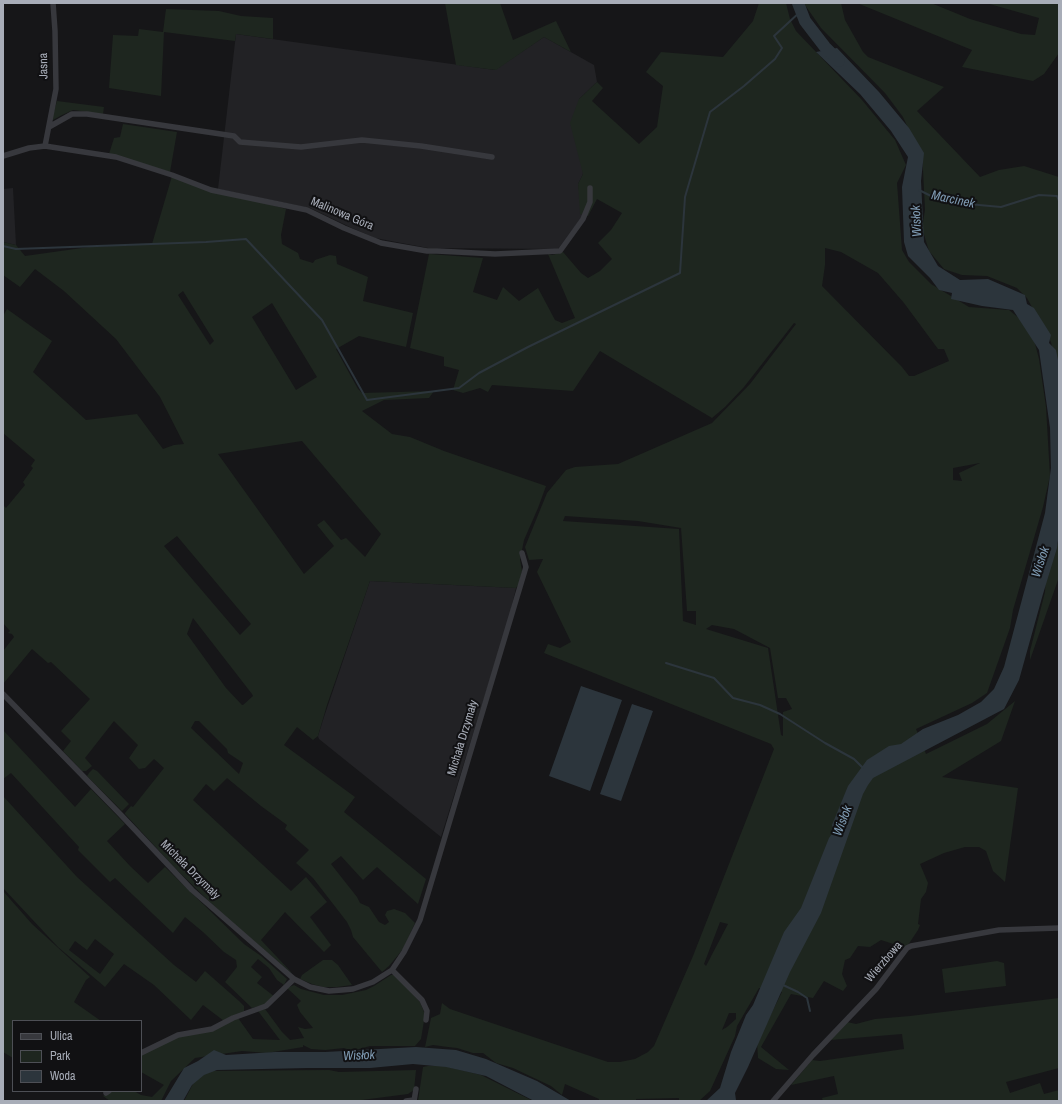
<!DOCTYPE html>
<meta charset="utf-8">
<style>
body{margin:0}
#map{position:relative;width:1062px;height:1104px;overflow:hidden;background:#161618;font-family:"Archivo Narrow",sans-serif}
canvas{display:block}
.frame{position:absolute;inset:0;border:4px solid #a8adb8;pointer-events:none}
.legend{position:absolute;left:12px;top:1020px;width:130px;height:72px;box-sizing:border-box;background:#111113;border:1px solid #4d4f55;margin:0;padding:5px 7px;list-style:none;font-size:12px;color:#a8adb8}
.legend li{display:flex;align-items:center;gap:8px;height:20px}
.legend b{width:20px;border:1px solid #4d4f55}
</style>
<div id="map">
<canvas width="1062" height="1104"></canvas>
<div class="frame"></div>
<ul class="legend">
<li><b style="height:5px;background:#37383d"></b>Ulica</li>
<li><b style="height:11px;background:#1e261f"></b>Park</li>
<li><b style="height:11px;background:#2c353c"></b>Woda</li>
</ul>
</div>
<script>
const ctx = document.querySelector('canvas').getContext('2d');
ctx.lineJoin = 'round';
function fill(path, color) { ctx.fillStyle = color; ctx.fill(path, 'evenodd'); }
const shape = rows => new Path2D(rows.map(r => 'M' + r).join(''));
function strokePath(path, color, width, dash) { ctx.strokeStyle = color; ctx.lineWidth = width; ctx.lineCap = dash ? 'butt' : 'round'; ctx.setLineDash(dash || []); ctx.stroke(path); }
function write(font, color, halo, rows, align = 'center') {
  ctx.font = font + ' "Archivo Narrow",sans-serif'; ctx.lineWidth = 4; ctx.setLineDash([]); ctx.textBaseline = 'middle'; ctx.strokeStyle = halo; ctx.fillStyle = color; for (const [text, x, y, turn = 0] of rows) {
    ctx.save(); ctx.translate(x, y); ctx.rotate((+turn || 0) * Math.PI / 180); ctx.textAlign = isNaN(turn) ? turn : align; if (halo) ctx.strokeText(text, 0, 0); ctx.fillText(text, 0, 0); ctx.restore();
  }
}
fill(shape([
 [236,34,495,70,544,37,594,65,597,82,579,99,583,174,578,184,583,215,558,249,428,248,375,238,352,228,310,208,218,189],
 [13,188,16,245,3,242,3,189],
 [370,581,516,588,509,618,441,837,319,739,318,736,324,717]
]), '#222225');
fill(shape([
 [445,3,500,3,513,40,556,21,571,52,544,37,496,70,456,65],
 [759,3,786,3,790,19,796,31,862,100,895,140,906,165,897,183,902,250,909,262,931,284,969,307,1009,310,1031,328,1039,359,1046,407,1050,476,1043,507,1013,610,1010,628,987,693,972,703,916,729,926,754,987,724,1015,701,1001,741,942,777,1018,788,1005,882,993,871,986,851,979,847,965,847,944,853,920,864,928,883,926,892,921,899,918,924,920,925,918,930,906,948,881,940,870,947,858,946,850,958,845,960,842,974,847,986,843,991,824,981,813,998,791,994,761,1047,789,1070,776,1069,758,1058,757,1042,782,992,759,988,737,1026,735,1036,710,1091,699,1101,679,1101,679,1098,636,1099,636,1101,599,1101,599,1099,565,1084,562,1095,551,1086,513,1068,496,1063,483,1053,473,1053,457,1048,448,1047,433,1045,425,1047,431,1018,440,1014,442,1003,450,1009,608,1062,620,1062,635,1059,648,1052,654,1046,693,956,774,749,771,744,544,653,548,644,560,648,571,642,537,572,543,559,529,560,525,547,547,493,566,470,575,467,618,464,712,423,750,384,796,324,794,323,744,387,725,407,712,418,600,351,573,391,492,385,488,392,480,388,463,393,453,390,459,370,444,366,444,357,410,348,429,254,483,258,473,292,497,300,503,287,519,301,538,288,555,320,562,323,575,318,548,254,552,255,563,252,581,273,588,278,600,271,612,259,598,243,611,230,622,213,597,199,588,216,580,214,578,184,583,174,570,123,579,99,597,82,603,88,592,101,639,144,657,127,663,86,646,72,661,52,723,57,753,21],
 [825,248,841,252,878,273,904,303,938,349,944,349,949,361,914,376,909,376,902,367,822,286,825,265],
 [980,463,959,473,962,481,953,480,953,468],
 [565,516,638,521,681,528,687,611,696,611,696,625,683,621,679,529,563,521],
 [712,625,734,629,770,648,778,698,786,698,792,709,783,712,783,736,781,735,768,648,706,629],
 [720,922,728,924,706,966,704,964],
 [729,1013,736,1013,736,1019,727,1027,722,1030],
 [805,3,841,3,845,20,863,52,868,57,944,87,917,111,980,177,999,170,1024,166,1059,177,1059,381,1051,342,1027,298,1017,288,987,276,962,275,944,269,929,251,922,228,925,210,922,150,915,143,903,117,885,93,821,28,805,5],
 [857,3,931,3,970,19,1021,34,1035,35,1039,18,986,3,1059,3,1059,53,1044,74,1033,81,962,67,972,50],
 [166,9,219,11,241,16,273,18,273,39,236,34,235,41,164,32,161,96,109,88,113,35,138,36,139,29,163,32],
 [57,101,104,107,103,114,73,110,62,115,53,120,52,118],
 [123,124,177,132,170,172,109,154,114,138,120,137],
 [172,176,286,209,281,235,282,244,298,253,300,259,313,263,315,260,330,255,336,256,337,264,368,277,363,301,413,313,406,347,359,336,336,349,358,389,362,393,434,391,429,398,384,400,362,411,392,434,410,437,444,451,546,486,538,508,524,540,520,560,522,571,519,584,516,588,370,581,327,705,318,736,313,740,297,727,284,745,355,797,344,812,426,879,418,904,377,867,363,880,341,856,331,864,357,897,360,903,369,907,379,922,385,925,389,922,385,915,387,911,394,909,405,913,415,923,403,949,389,966,382,972,353,937,351,930,347,922,313,878,296,863,309,850,285,829,287,825,261,806,227,778,214,791,206,784,193,800,291,891,306,877,327,902,310,917,331,945,324,952,285,912,261,940,292,973,289,971,222,914,175,868,125,814,125,813,131,806,133,807,164,768,154,759,145,768,139,769,129,758,138,745,114,721,85,758,92,766,86,771,82,771,63,751,71,741,61,731,90,699,51,662,48,663,32,649,3,684,3,651,14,637,12,634,8,633,10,631,3,623,3,505,6,508,25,485,23,482,33,468,31,466,35,460,3,433,3,316,7,309,52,341,33,372,86,420,137,414,163,449,174,445,184,444,160,397,116,339,64,291,35,269,20,287,3,275,3,242,16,245,25,256,89,247,152,244],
 [183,291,214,341,210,345,178,295],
 [272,303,317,377,296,390,252,317],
 [302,441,381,534,365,557,346,538,341,540,324,520,317,525,334,546,304,574,218,454],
 [177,536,251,624,240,635,164,546],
 [193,618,252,694,253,696,243,705,242,705,226,688,187,634],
 [195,721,199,721,227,749,228,753,243,763,239,774,191,728],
 [1059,539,1059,577,1030,660,1030,651,1045,592,1046,571,1052,560],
 [3,730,75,807,91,789,125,824,107,841,130,866,148,883,165,867,244,944,261,956,287,979,284,985,277,980,269,968,258,959,251,967,262,977,257,983,275,997,264,1005,252,1008,225,982,237,967,236,960,224,952,203,932,185,917,173,933,115,878,110,882,78,850,79,847,11,773,3,779],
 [93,769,97,771,129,804,122,811,87,776,89,773],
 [3,796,77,877,174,965,196,982,205,971,239,1001,244,1006,244,1012,224,1021,203,1005,191,1020,154,985,124,964,105,987,58,947,3,888],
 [95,939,114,954,100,974,69,950,75,941,87,950],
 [3,891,32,924,90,977,86,980,74,1002,101,1021,13,1021,13,1058,3,1052],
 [323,960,332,960,338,965,352,985,337,987,323,987,312,984,300,979,302,975],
 [997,961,1004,963,1006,986,945,993,942,969],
 [391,975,395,975,420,1002,424,1012,424,1021,421,1039,415,1046,370,1046,352,1051,344,1048,325,1050,311,1049,303,1045,303,1047,267,1053,242,1051,195,1058,171,1081,161,1101,110,1101,103,1096,110,1091,134,1091,141,1095,152,1097,164,1085,141,1072,141,1055,177,1037,206,1032,238,1018,253,1039,280,1040,258,1011,265,1009,282,1032,290,1040,304,1038,298,1027,305,1029,313,1028,300,1012,297,1005,301,1001,287,988,294,985,301,989,324,995,342,995,366,990,374,986],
 [1059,998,1059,1068,1006,1082,1010,1093,1040,1083,1044,1094,1059,1090,1059,1101,823,1101,822,1098,838,1094,834,1076,791,1085,812,1060,820,1061,904,1049,902,1034,830,1040,847,1022,856,1024,875,1019,910,1016],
 [428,1066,444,1066,481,1075,533,1101,418,1101,423,1067],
 [329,1070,339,1072,416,1070,414,1090,408,1094,354,1101,184,1101,195,1080,208,1071]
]), '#1e261f');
fill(shape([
 [837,48,879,92,909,128,924,153,921,181,924,242,938,266,960,280,988,279,1025,295,1027,304,1034,308,1051,335,1049,343,1056,350,1059,365,1059,533,1057,548,1043,594,1019,680,1004,709,873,778,868,785,863,794,821,913,790,972,748,1067,735,1093,736,1100,706,1101,720,1088,731,1052,746,1015,753,1005,784,932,801,908,829,838,834,831,832,825,848,786,867,760,889,746,901,744,923,729,958,715,981,702,994,689,1004,667,1045,513,1051,468,1050,428,1039,350,1013,310,982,306,951,299,952,293,939,290,930,278,908,256,904,242,902,187,908,157,891,131,860,94,816,52],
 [581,686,622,700,590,791,549,776],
 [632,704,653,711,621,801,600,794],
 [416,1047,456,1050,486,1059,537,1081,571,1101,534,1101,486,1076,446,1067,413,1064,370,1068,308,1068,217,1070,204,1075,192,1085,183,1101,164,1101,184,1068,198,1061,214,1050,226,1055,275,1052,325,1052]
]), '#2c353c');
strokePath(shape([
 [919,190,935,198,955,198,968,204,1001,207,1039,195,1057,196,1059,201],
 [3,246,16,249,206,242,246,239,322,320,367,400,459,388,479,373,528,347,680,273,685,197,710,112,744,86,775,59,782,48,774,36,801,11],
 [666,663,714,678,733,698,760,705,780,714,825,743,854,759,863,768],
 [783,985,798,992,807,998,810,1011]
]), '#2c353c', 2);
strokePath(shape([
 [798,3,805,21,825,47,839,61]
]), '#2c353c', 12);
strokePath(shape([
 [49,127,72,114,87,114,234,136,240,142,301,147,362,140,421,146,492,157],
 [45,146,56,89,55,31,53,3],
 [3,156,29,148,45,146,116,157,172,175,211,190,307,210,344,228,381,243,427,251,437,251,495,254,560,251,583,219,590,202,590,188],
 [3,694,121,815,192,890,294,979,310,987,329,991,342,990,353,989,373,982,392,970,422,1000,427,1011,426,1020],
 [392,970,404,952,420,920,526,567,522,553],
 [141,1053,178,1035,212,1029,233,1018,266,1006,294,979],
 [106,1093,109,1091],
 [406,1101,414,1100],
 [414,1101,416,1089],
 [773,1101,813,1055,876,989,907,948,911,946,999,930,1059,928]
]), '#37383d', 5.5);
write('12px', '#a8adb8', '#111113', [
 ["Jasna",44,66,-91],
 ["Malinowa Góra",342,214,23],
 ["Michała Drzymały",463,738,-73],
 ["Michała Drzymały",190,870,45],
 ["Wierzbowa",884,962,-49]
]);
write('italic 13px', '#7f9bb3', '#111113', [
 ["Marcinek",953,200,12],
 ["Wisłok",917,221,-93],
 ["Wisłok",1041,562,-71],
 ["Wisłok",843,821,-69],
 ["Wisłok",359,1056,-3]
]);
</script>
